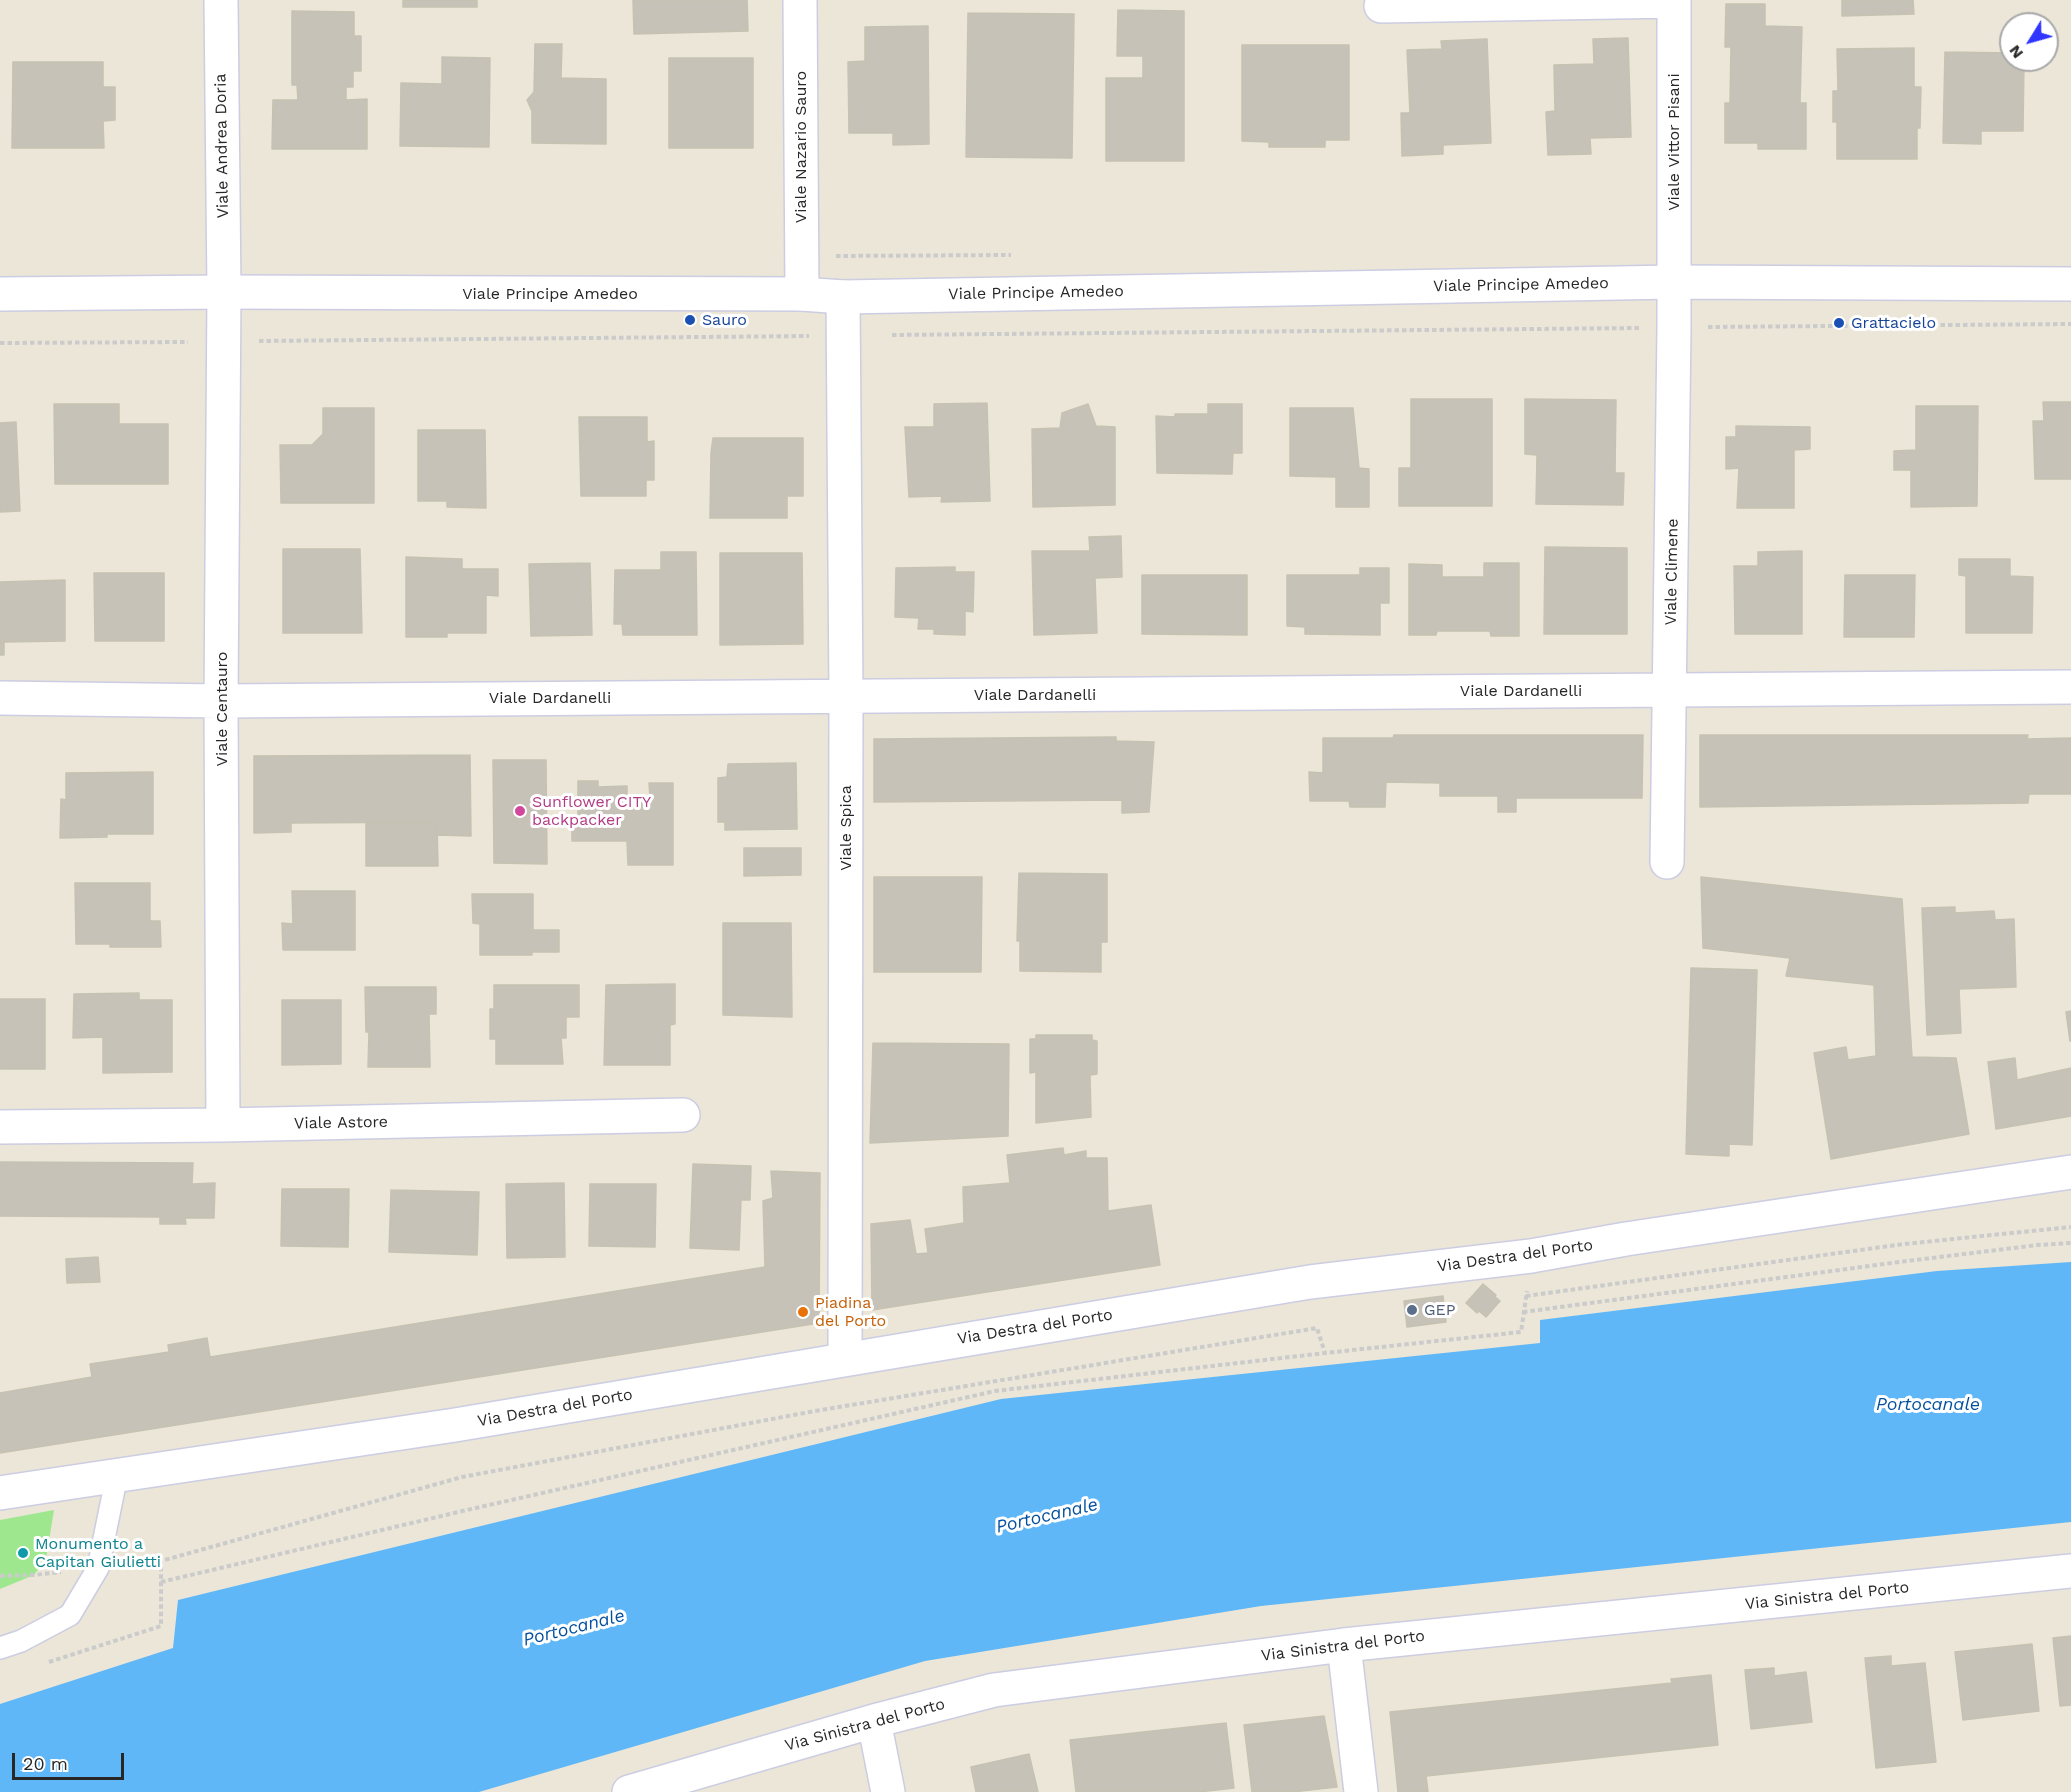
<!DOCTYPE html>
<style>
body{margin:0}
#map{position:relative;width:2071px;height:1792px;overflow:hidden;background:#ebe6d7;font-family:"Work Sans",sans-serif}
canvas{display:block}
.north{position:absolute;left:1999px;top:12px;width:60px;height:60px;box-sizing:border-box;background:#fff;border:2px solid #a9a9a9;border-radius:50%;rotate:233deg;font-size:16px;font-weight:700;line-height:24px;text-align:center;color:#272727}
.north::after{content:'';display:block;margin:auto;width:21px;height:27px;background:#3035ff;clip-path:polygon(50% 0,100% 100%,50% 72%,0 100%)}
.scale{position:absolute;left:12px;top:1753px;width:112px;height:27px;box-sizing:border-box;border:3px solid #272727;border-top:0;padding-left:8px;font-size:18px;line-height:21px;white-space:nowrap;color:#272727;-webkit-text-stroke:4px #fff;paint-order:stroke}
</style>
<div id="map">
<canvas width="2071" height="1792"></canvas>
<div class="north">N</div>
<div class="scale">20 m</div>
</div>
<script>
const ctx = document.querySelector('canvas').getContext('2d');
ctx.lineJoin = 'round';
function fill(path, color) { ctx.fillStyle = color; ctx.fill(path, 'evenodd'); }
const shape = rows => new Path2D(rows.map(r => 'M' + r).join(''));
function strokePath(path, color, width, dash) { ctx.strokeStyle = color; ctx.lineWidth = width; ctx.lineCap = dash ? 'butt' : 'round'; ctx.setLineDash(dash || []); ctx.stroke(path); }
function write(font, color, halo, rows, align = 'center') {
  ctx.font = font + ' "Work Sans",sans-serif'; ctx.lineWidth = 6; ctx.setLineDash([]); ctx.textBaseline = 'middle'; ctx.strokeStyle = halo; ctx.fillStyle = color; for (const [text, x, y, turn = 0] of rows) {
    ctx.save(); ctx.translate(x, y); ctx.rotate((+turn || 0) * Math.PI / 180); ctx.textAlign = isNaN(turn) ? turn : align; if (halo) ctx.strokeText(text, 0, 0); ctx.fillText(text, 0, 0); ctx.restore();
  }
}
fill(shape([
 [54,1510,46,1559,34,1575,0,1589,0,1520]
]), '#9ee78e');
fill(shape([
 [2071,1262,2071,1522,1261,1606,925,1661,479,1792,0,1792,0,1704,173,1648,178,1600,1001,1399,1540,1343,1540,1320,1937,1271]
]), '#5fb7f8');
const building = shape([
 [403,0,477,0,477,7,403,7,403,0],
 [633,0,747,0,748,31,634,34,633,0],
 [1842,0,1913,0,1914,14,1842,16,1842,0],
 [1726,4,1765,4,1765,26,1802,27,1800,103,1806,103,1806,149,1758,149,1758,143,1725,143,1725,103,1730,103,1731,47,1725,47,1726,4],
 [1118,10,1184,11,1184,161,1106,161,1106,78,1143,78,1143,56,1117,56,1118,10],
 [292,11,354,12,354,36,361,36,361,71,353,71,353,87,346,87,346,100,367,99,367,149,272,149,273,100,298,100,297,85,292,85,292,11],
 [968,13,1074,14,1072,158,966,157,968,13],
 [928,26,929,144,893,145,893,133,849,133,848,62,865,61,865,27,928,26],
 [1628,38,1631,137,1590,138,1591,154,1548,155,1546,112,1555,111,1554,65,1594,64,1593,39,1628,38],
 [1487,39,1491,143,1443,145,1443,154,1402,156,1401,113,1410,113,1407,50,1442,49,1441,41,1487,39],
 [535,44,562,44,561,78,606,79,606,144,532,143,532,111,527,100,534,92,535,44],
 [1242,45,1349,45,1349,140,1325,140,1325,147,1269,147,1269,142,1242,141,1242,45],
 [1914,48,1914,87,1921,87,1920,128,1917,128,1917,159,1837,159,1837,122,1833,122,1833,91,1838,91,1837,49,1914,48],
 [1945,52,2011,53,2011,60,2024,60,2023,131,1981,131,1981,144,1943,143,1945,52],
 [442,57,490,58,489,147,400,146,401,83,442,84,442,57],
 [669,58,753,58,753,148,669,148,669,58],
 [13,62,103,62,103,87,115,87,115,120,103,121,104,148,12,148,13,62],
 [1411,399,1492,399,1492,506,1399,506,1399,468,1411,468,1411,399],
 [1525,399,1616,400,1615,473,1624,473,1623,505,1536,504,1537,455,1525,454,1525,399],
 [2043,402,2071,402,2071,479,2035,479,2033,421,2044,421,2043,402],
 [987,403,990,501,941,502,942,496,909,497,905,427,934,427,934,404,987,403],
 [54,404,119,404,119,424,168,424,168,484,55,484,54,404],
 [1088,404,1096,426,1115,427,1115,505,1033,507,1032,429,1060,428,1062,413,1088,404],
 [1208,404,1242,404,1242,453,1233,453,1232,474,1157,473,1156,416,1175,417,1175,414,1208,414,1208,404],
 [1916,406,1978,406,1977,506,1911,507,1911,470,1894,470,1894,451,1916,450,1916,406],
 [323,408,374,408,374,503,281,503,280,445,312,445,323,434,323,408],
 [1290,408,1353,408,1359,468,1369,469,1369,507,1336,507,1336,477,1290,476,1290,408],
 [579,417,647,417,647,442,654,441,654,480,646,480,646,496,581,496,579,417],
 [16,422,20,511,0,512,0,423,16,422],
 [1736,426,1810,427,1810,449,1794,450,1794,508,1737,508,1739,468,1726,469,1726,437,1736,437,1736,426],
 [418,430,485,430,486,508,447,507,447,501,418,501,418,430],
 [713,438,803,438,803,496,787,496,787,518,710,518,711,453,713,438],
 [1121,536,1122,577,1095,578,1097,633,1034,635,1032,551,1090,551,1089,537,1121,536],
 [1545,547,1627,548,1627,634,1544,634,1545,547],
 [283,549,360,549,362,633,283,633,283,549],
 [1802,551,1802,634,1735,634,1734,566,1758,566,1758,552,1802,551],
 [661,552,696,552,697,635,623,635,622,624,614,624,615,570,661,570,661,552],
 [720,553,802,553,803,644,720,645,720,553],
 [406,557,462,559,462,569,498,569,498,596,486,595,486,633,447,633,447,637,406,637,406,557],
 [1959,559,2010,559,2010,576,2033,577,2032,633,1966,633,1966,576,1959,575,1959,559],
 [590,563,592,635,531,636,529,564,590,563],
 [1484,563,1519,563,1519,636,1491,636,1490,631,1437,631,1436,635,1409,635,1409,564,1442,565,1442,577,1484,577,1484,563],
 [955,567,955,572,974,572,973,612,965,611,965,635,934,634,934,629,918,629,919,618,895,617,896,568,955,567],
 [1360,568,1389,568,1389,603,1380,603,1380,635,1305,634,1305,627,1287,626,1287,575,1360,575,1360,568],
 [94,573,164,573,164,641,95,641,94,573],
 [1142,575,1247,575,1247,635,1142,634,1142,575],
 [1845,575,1915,575,1914,637,1844,637,1845,575],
 [65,580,65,641,4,642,4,655,0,655,0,582,65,580],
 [1394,735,1643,735,1642,798,1516,798,1516,812,1498,812,1498,796,1440,796,1440,783,1386,782,1385,807,1350,807,1349,801,1310,801,1309,772,1323,773,1323,738,1393,738,1394,735],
 [1700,735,2028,735,2027,739,2071,738,2071,794,2029,794,2028,803,1700,807,1700,735],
 [1116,737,1116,741,1154,742,1149,812,1122,813,1122,800,874,802,874,739,1116,737],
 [470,755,471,836,437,835,437,822,291,823,291,832,254,833,254,756,470,755],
 [493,760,546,760,547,864,494,863,493,760],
 [796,763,797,829,725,830,725,822,718,822,718,778,727,777,728,764,796,763],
 [153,772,153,834,107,834,107,837,60,838,61,799,66,800,66,773,153,772],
 [578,781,598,781,598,787,627,786,627,798,650,798,649,783,673,783,673,865,628,865,627,841,572,841,572,816,578,816,578,781],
 [366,822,437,822,438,866,366,866,366,822],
 [744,848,801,848,801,875,744,876,744,848],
 [1019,873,1107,874,1107,942,1101,942,1101,972,1020,971,1020,941,1017,941,1019,873],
 [874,877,982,877,981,972,874,972,874,877],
 [1701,877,1902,899,1912,1057,1956,1058,1969,1134,1831,1159,1814,1053,1846,1047,1848,1060,1876,1056,1874,985,1786,976,1790,958,1703,948,1701,877],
 [75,883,150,883,150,921,160,921,161,947,110,947,110,944,76,944,75,883],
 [292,891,355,891,355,950,283,950,282,923,293,924,292,891],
 [472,894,533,894,533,930,559,930,559,952,532,952,532,955,480,955,480,924,473,923,472,894],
 [1955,907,1955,913,1994,911,1995,920,2014,919,2016,987,1959,989,1961,1033,1927,1035,1922,908,1955,907],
 [723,923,791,923,792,1017,723,1015,723,923],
 [1691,968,1757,970,1752,1145,1729,1144,1729,1156,1686,1154,1691,968],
 [675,984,675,1024,670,1025,670,1065,604,1065,606,985,675,984],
 [494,985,579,985,579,1017,566,1017,566,1038,561,1038,563,1064,496,1064,496,1039,490,1039,490,1009,494,1009,494,985],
 [365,987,436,987,436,1014,429,1014,430,1067,368,1067,369,1032,366,1032,365,987],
 [139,993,139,1000,172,1000,172,1072,103,1073,103,1037,73,1038,74,994,139,993],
 [0,999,45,999,45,1069,0,1069,0,999],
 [282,1000,341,1000,341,1064,282,1065,282,1000],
 [2071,1011,2071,1041,2070,1041,2066,1012,2071,1011],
 [1036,1035,1092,1035,1092,1040,1097,1041,1097,1074,1090,1075,1091,1117,1036,1123,1036,1072,1030,1073,1030,1039,1036,1039,1036,1035],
 [873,1043,1009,1044,1008,1136,870,1143,873,1043],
 [2015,1058,2017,1080,2071,1068,2071,1116,1996,1129,1988,1062,2015,1058],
 [1063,1148,1064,1155,1086,1151,1086,1158,1107,1158,1108,1211,1151,1205,1160,1265,872,1310,871,1224,910,1220,916,1254,928,1253,925,1229,964,1223,963,1187,1010,1183,1007,1155,1063,1148],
 [0,1162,193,1163,192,1184,215,1183,214,1218,185,1218,186,1224,160,1224,160,1217,0,1216,0,1162],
 [693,1164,751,1166,750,1200,741,1200,739,1250,690,1248,693,1164],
 [771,1171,820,1173,819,1323,0,1453,0,1393,92,1377,90,1364,169,1352,168,1345,207,1338,210,1357,765,1267,763,1201,773,1198,771,1171],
 [564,1183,565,1257,507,1258,506,1184,564,1183],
 [590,1184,656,1184,655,1247,589,1246,590,1184],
 [282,1189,349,1189,348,1247,281,1246,282,1189],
 [391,1190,479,1192,477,1255,389,1252,391,1190],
 [98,1257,100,1282,67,1283,66,1259,98,1257],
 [1483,1284,1496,1295,1494,1296,1500,1301,1486,1317,1479,1311,1477,1313,1466,1303,1483,1284],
 [1443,1296,1446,1322,1407,1327,1404,1301,1443,1296],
 [2071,1636,2071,1705,2060,1706,2053,1638,2071,1636],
 [2032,1644,2039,1711,1963,1720,1955,1652,2032,1644],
 [1891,1656,1891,1666,1925,1663,1936,1762,1876,1768,1865,1658,1891,1656],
 [1774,1668,1774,1676,1806,1672,1812,1722,1751,1729,1745,1670,1774,1668],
 [1711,1675,1718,1745,1426,1776,1428,1792,1398,1792,1390,1712,1672,1683,1671,1679,1711,1675],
 [1324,1716,1337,1787,1292,1792,1252,1792,1244,1725,1324,1716],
 [1226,1723,1234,1788,1199,1792,1076,1792,1070,1740,1226,1723],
 [1029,1754,1038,1792,976,1792,971,1767,1029,1754]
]);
fill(building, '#c6c2b7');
strokePath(building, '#c6c2b1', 1.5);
const service = shape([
 [0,1648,21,1641,70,1615,98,1568,117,1475]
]);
const minor = shape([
 [221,0,224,292,221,701,223,1125],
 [800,0,802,294],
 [1381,6,1674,1],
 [843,297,846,696,845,1359],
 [0,698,221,701,2071,687],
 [1667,862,1674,328,1674,0],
 [0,1127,223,1125,683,1115],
 [1344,1645,1361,1792],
 [874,1721,888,1792],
 [629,1792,874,1721,994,1690,1344,1645,2071,1571]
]);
const tertiary = shape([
 [0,294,224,292,802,294,843,297,1674,282,2071,284],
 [0,1493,455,1425,1310,1282,1531,1256,1626,1239,2071,1172]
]);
strokePath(service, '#cccde2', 24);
strokePath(minor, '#cccde2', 36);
strokePath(tertiary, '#cccde2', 36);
strokePath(shape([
 [836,256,1011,255],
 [1708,327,2071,324],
 [892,335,1640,328],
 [259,341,809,336],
 [0,343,188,342],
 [1526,1296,1904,1244,2071,1227],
 [1523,1312,1907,1261,2038,1245,2071,1243],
 [128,1564,161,1561,462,1477,815,1411,1317,1328,1325,1353],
 [0,1576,34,1575,61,1572],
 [161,1582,467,1510,995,1391,1325,1353,1521,1332,1527,1291],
 [49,1662,161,1626,161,1561]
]), '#cbcbcb', 4, [4.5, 3]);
strokePath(service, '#fff', 21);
strokePath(minor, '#fff', 33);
strokePath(tertiary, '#fff', 33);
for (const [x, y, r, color] of [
 [690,320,6,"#1a4fb4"],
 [1839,323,6,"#1a4fb4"],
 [520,811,6,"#d1479c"],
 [1412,1310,6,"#5c6f8a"],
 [803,1312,6,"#e8710a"],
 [23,1553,6,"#0f9aa8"]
]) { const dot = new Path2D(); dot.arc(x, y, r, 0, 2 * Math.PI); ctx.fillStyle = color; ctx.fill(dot); strokePath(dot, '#fff', 2); }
write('16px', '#272727', '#fff', [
 ["Viale Vittor Pisani",1674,142,-90],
 ["Viale Andrea Doria",222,146,-91],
 ["Viale Nazario Sauro",801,147,-90],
 ["Viale Principe Amedeo",1521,285,-1],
 ["Viale Principe Amedeo",1036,293,-1],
 ["Viale Principe Amedeo",550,294],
 ["Viale Climene",1672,572,-89],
 ["Viale Dardanelli",1521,691],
 ["Viale Dardanelli",1035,695],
 ["Viale Dardanelli",550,698],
 ["Viale Centauro",222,709,-90],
 ["Viale Spica",846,828,-90],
 ["Viale Astore",341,1123,-1],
 ["Via Destra del Porto",1515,1256,-8],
 ["Via Destra del Porto",1035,1327,-9],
 ["Via Destra del Porto",555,1408,-10],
 ["Via Sinistra del Porto",1827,1596,-6],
 ["Via Sinistra del Porto",1343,1646,-7],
 ["Via Sinistra del Porto",865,1725,-15]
]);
write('16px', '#164399', '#fff', [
 ["Sauro",702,320],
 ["Grattacielo",1851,323]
], 'left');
write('16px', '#b23c85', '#fff', [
 ["Sunflower CITY",532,802],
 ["backpacker",532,820]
], 'left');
write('16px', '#c56008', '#fff', [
 ["Piadina",815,1303],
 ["del Porto",815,1321]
], 'left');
write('16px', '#4e5e75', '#fff', [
 ["GEP",1424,1310]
], 'left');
write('16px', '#0d838f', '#fff', [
 ["Monumento a",35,1544],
 ["Capitan Giulietti",35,1562]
], 'left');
write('italic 18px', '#03509f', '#fff', [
 ["Portocanale",1928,1405],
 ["Portocanale",1047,1516,-13],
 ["Portocanale",574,1628,-14]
]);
</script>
